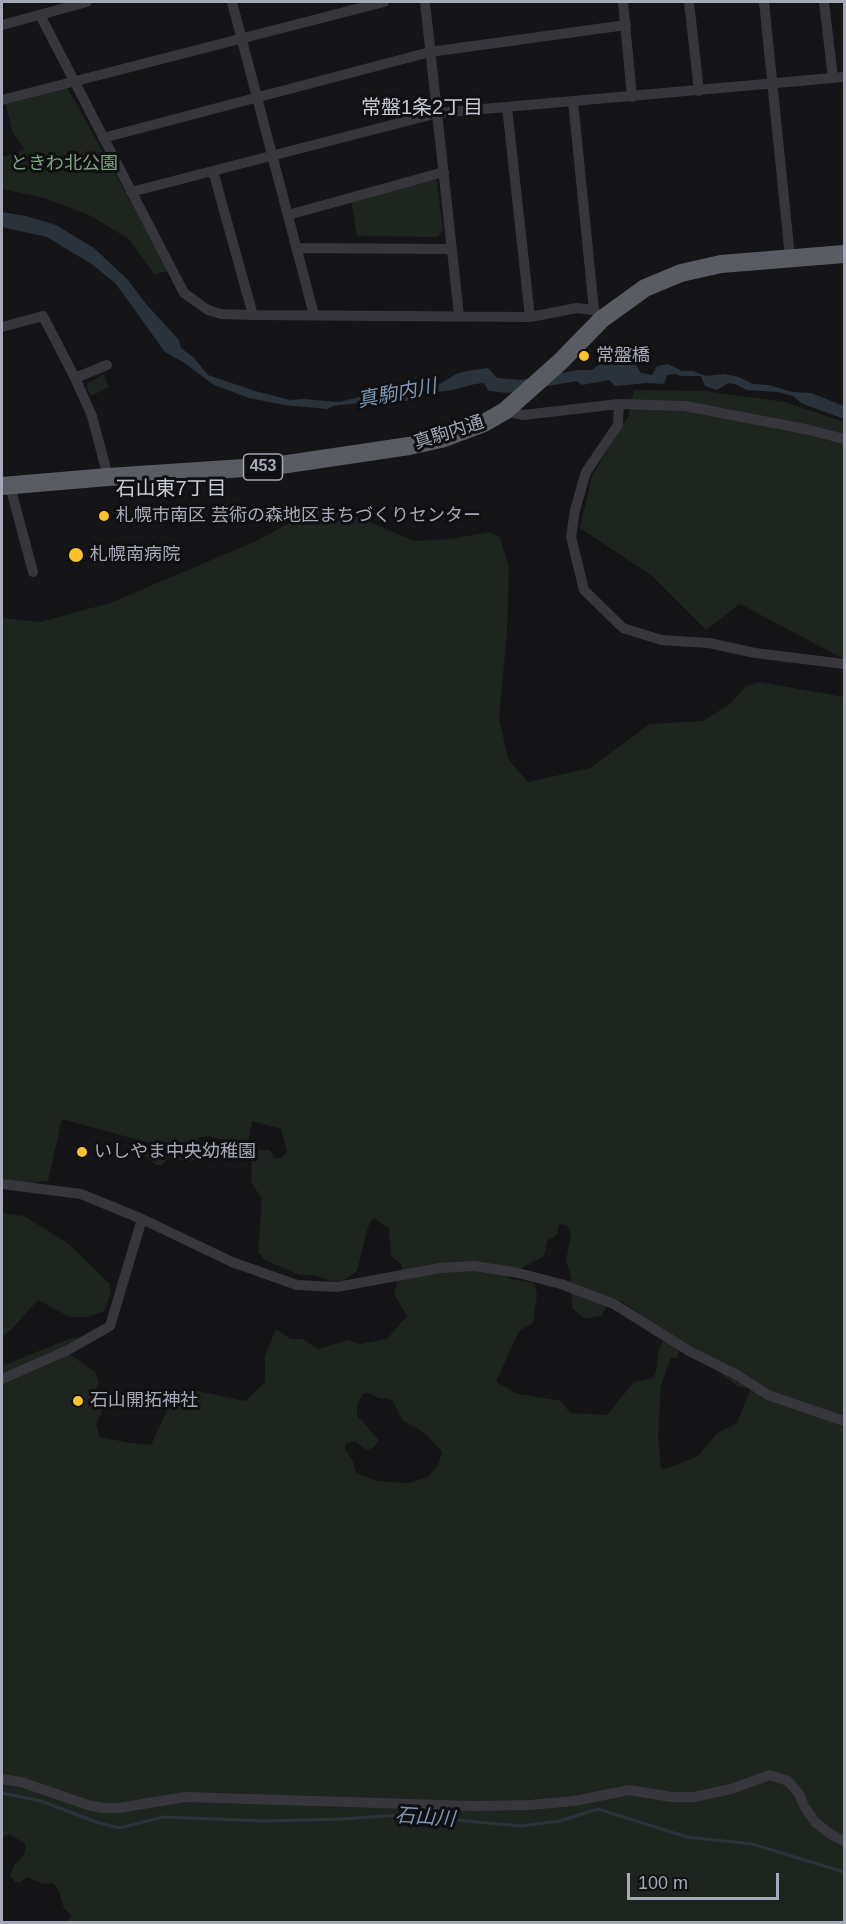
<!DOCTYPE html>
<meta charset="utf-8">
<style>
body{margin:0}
#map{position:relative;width:846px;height:1924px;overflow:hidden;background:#151517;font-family:Helvetica,sans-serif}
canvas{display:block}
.frame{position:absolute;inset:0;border:3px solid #a6aab8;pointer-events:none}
.scale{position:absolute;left:627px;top:1873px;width:152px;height:27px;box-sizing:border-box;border:3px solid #a6aab8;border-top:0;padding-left:8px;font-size:18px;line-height:21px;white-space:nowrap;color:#a6aab8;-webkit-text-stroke:4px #101012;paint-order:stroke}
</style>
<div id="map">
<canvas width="846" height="1924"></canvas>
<div class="frame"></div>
<div class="scale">100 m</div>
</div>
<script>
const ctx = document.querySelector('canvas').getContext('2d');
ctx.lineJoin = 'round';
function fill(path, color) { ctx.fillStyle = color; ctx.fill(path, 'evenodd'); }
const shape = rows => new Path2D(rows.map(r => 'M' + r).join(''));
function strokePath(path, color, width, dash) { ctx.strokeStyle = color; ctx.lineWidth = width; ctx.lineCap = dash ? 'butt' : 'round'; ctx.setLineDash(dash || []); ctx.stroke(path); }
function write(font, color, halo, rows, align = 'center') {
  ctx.font = font + ' Helvetica,"Noto Sans JP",sans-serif'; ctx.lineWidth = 6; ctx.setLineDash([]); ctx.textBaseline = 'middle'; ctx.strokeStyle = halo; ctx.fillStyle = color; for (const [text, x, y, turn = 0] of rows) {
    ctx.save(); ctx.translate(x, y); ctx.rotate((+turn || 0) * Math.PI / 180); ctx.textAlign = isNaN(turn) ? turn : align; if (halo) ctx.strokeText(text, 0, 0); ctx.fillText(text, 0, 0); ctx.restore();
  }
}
fill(shape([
 [67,87,169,271,154,274,129,239,89,215,44,198,2,189,2,157,25,150,12,131,6,104],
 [434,177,437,182,443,231,437,237,357,236,351,201],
 [103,374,109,387,91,396,87,387,88,383],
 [634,390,704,391,785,402,844,422,844,659,740,604,706,630,651,575,580,528,592,475,628,417],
 [314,510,349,513,414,541,450,539,490,532,500,538,509,567,507,631,499,718,508,759,528,782,590,768,650,724,703,721,730,704,746,686,760,682,844,697,844,1922,68,1922,71,1915,64,1908,58,1889,53,1883,43,1884,27,1877,21,1882,15,1882,10,1876,15,1863,19,1861,25,1852,25,1844,10,1834,2,1837,2,1366,66,1340,77,1338,69,1354,95,1372,99,1382,96,1389,104,1407,96,1424,100,1437,130,1443,151,1445,175,1393,193,1390,245,1401,265,1382,265,1356,276,1329,291,1339,303,1339,318,1349,348,1340,360,1344,387,1339,407,1316,394,1294,402,1265,391,1256,389,1228,373,1218,368,1227,357,1271,343,1281,333,1281,312,1275,299,1275,265,1260,258,1252,262,1199,251,1182,252,1153,259,1150,270,1150,275,1159,282,1157,287,1152,281,1129,252,1121,249,1138,238,1144,209,1136,198,1138,204,1155,199,1160,182,1161,172,1154,162,1165,156,1165,144,1155,145,1146,153,1144,62,1119,48,1181,29,1183,2,1181,2,618,40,622,110,603,254,542],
 [559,1224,567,1225,571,1235,566,1261,571,1277,572,1308,585,1319,601,1316,612,1298,623,1302,739,1387,751,1388,737,1423,716,1434,698,1456,671,1467,661,1469,658,1434,661,1385,671,1358,677,1358,679,1352,676,1347,663,1340,658,1352,656,1372,653,1378,634,1382,607,1415,570,1413,561,1401,518,1394,496,1382,519,1331,533,1323,537,1295,534,1283,509,1279,503,1267,520,1269,544,1256,547,1241,557,1235],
 [363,1393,368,1393,381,1399,387,1398,393,1401,403,1421,415,1427,428,1436,442,1452,438,1465,428,1477,409,1483,376,1481,356,1473,353,1461,345,1450,346,1443,355,1441,367,1450,374,1447,379,1440,357,1416,357,1406],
 [2,1213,24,1216,69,1244,110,1284,111,1293,104,1311,88,1317,70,1317,38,1300,11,1330,2,1336]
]), '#1d251e');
fill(shape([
 [2,212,26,216,56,225,94,248,128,280,146,304,179,340,181,348,194,358,208,375,255,391,290,400,303,399,339,402,364,396,386,395,438,385,458,373,467,371,488,368,497,378,521,380,578,370,592,370,605,360,621,358,632,359,641,373,652,375,657,366,668,364,682,371,693,371,706,376,724,374,739,377,753,384,769,385,792,392,811,393,844,406,844,419,801,403,793,396,778,392,747,390,735,384,728,383,717,390,705,386,701,376,680,376,676,374,667,375,664,384,647,383,615,386,609,380,582,385,577,381,507,393,489,391,484,383,475,384,452,390,423,394,419,398,406,401,395,400,359,403,333,406,328,409,284,405,249,398,214,385,183,362,165,352,116,284,93,265,47,237,2,227]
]), '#2a333c');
strokePath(shape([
 [2,1793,41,1801,99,1823,120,1828,163,1817,266,1821,341,1819,400,1815,521,1826,560,1821,598,1809,687,1837,752,1844,844,1872]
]), '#2a333c', 3);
strokePath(shape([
 [232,2,314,315],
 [425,2,459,315],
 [623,2,632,97],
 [689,2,699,91],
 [764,2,790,257],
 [824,2,833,78],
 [40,15,184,293,208,310,221,314,253,315,530,317,577,308,594,310,602,319],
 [2,25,87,2],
 [2,100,384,2],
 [573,101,594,310],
 [507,107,530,317],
 [103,138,430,52,626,25],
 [213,171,253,315],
 [131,192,438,113,844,77],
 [288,215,444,172],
 [296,248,452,249],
 [2,327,43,316,75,378,92,416,108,477],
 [75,378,107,365],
 [619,404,618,425,586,472,575,510,571,537,584,590,623,628,661,640,709,643,755,653,844,664],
 [505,411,523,415,619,404,685,406,810,430,844,439],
 [10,486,33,572],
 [2,1184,81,1194,142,1219,232,1262,297,1285,337,1287,440,1268,474,1266,514,1272,561,1284,614,1304,689,1351,737,1375,768,1395,844,1421],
 [2,1379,68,1350,110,1326,142,1219],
 [2,1779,21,1782,91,1806,104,1808,119,1808,185,1797,475,1806,530,1805,574,1801,629,1790,671,1797,694,1797,731,1789,770,1775,788,1781,799,1794,804,1806,815,1822,830,1834,844,1841]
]), '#36363c', 10);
strokePath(shape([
 [2,486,108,477,274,466,409,446,441,439,484,423,505,411,560,362,602,319,645,288,681,273,721,264,844,254]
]), '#5a5c64', 18);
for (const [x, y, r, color] of [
 [584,356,6,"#fbc329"],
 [104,516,6,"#fbc329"],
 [76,555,8,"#fbc329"],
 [82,1152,6,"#fbc329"],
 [78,1401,6,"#fbc329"]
]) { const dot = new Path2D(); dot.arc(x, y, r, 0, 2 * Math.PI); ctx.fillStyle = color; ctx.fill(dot); strokePath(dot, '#101012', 2); }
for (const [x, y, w] of [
 [263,467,39]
]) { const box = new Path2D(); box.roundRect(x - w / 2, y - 13, w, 26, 4.5); ctx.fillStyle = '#101012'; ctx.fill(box); strokePath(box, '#a6aab8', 1.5); }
write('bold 16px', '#a6aab8', null, [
 ["453",263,467]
]);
write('18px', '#7ca481', '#101012', [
 ["ときわ北公園",64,164]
]);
write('18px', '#a6aab8', '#101012', [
 ["常盤橋",596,356],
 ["札幌市南区 芸術の森地区まちづくりセンター",116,516],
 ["札幌南病院",90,555],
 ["いしやま中央幼稚園",94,1152],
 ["石山開拓神社",90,1401]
], 'left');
write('18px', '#a6aab8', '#101012', [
 ["真駒内通",449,433,-18]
]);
write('20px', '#c7cad4', '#101012', [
 ["常盤1条2丁目",422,108],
 ["石山東7丁目",171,489]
]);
write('italic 20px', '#7b96b5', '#101012', [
 ["真駒内川",397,394,-11],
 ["石山川",425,1818,4]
]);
</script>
